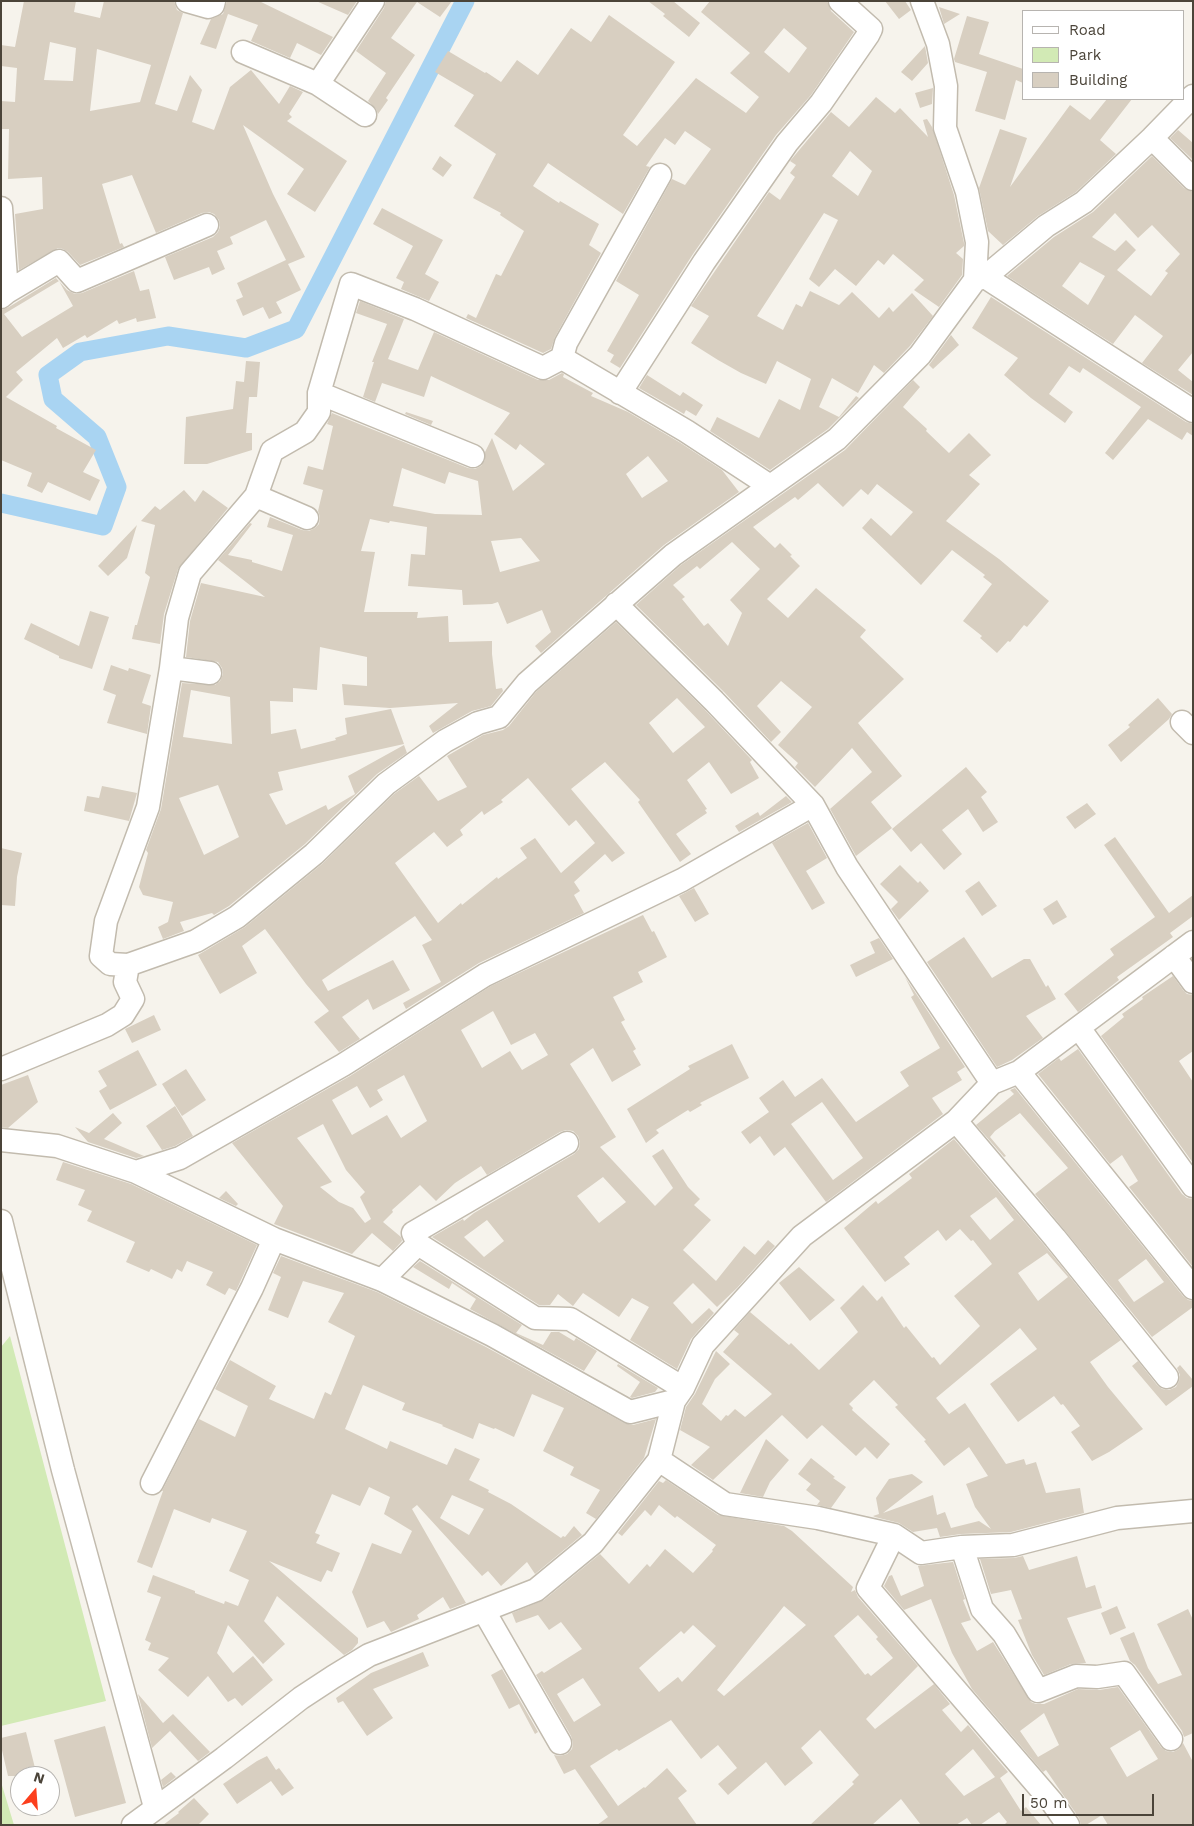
<!DOCTYPE html>
<style>
body{margin:0}
#map{position:relative;width:1194px;height:1826px;overflow:hidden;background:#f6f3ec;font-family:"Work Sans",sans-serif}
canvas{display:block}
.frame{position:absolute;inset:0;border:2px solid #4b4439;pointer-events:none}
.legend{position:absolute;left:1022px;top:10px;width:162px;height:90px;box-sizing:border-box;background:#fff;border:1px solid #b7b4b0;margin:0;padding:6px 9px;list-style:none;font-size:15px;color:#4b4439}
.legend li{display:flex;align-items:center;gap:10px;height:25px}
.legend b{width:25px;border:1px solid #b7b4b0}
.north{position:absolute;left:10px;top:1766px;width:50px;height:50px;box-sizing:border-box;background:#fff;border:1px solid #b7b4b0;border-radius:50%;rotate:18deg;font-size:14px;font-weight:700;line-height:20px;text-align:center;color:#4b4439}
.north::after{content:'';display:block;margin:auto;width:18px;height:22px;background:#fc3f1d;clip-path:polygon(50% 0,100% 100%,50% 72%,0 100%)}
.scale{position:absolute;left:1022px;top:1794px;width:132px;height:22px;box-sizing:border-box;border:2px solid #4b4439;border-top:0;padding-left:6px;font-size:15px;line-height:18px;white-space:nowrap;color:#4b4439;-webkit-text-stroke:4px #fff;paint-order:stroke}
</style>
<div id="map">
<canvas width="1194" height="1826"></canvas>
<div class="frame"></div>
<ul class="legend">
<li><b style="height:6px;background:#fff"></b>Road</li>
<li><b style="height:14px;background:#d2eab5"></b>Park</li>
<li><b style="height:14px;background:#d8cfc1"></b>Building</li>
</ul>
<div class="north">N</div>
<div class="scale">50 m</div>
</div>
<script>
const ctx = document.querySelector('canvas').getContext('2d');
ctx.lineJoin = 'round';
function fill(path, color) { ctx.fillStyle = color; ctx.fill(path, 'evenodd'); }
const shape = rows => new Path2D(rows.map(r => 'M' + r).join(''));
function strokePath(path, color, width, dash) { ctx.strokeStyle = color; ctx.lineWidth = width; ctx.lineCap = dash ? 'butt' : 'round'; ctx.setLineDash(dash || []); ctx.stroke(path); }
fill(shape([
 [10,1336,106,1701,1,1726,1,1347],
 [1,1782,14,1825,1,1825]
]), '#d2eab5');
strokePath(shape([
 [1,503,103,526,117,487,97,437,53,399,48,375,80,352,168,336,246,348,296,329,465,1]
]), '#a9d4f2', 19);
fill(shape([
 [24,1,76,1,74,12,100,18,104,1,174,1,177,10,183,13,155,104,177,111,190,75,202,90,192,122,214,130,230,87,251,70,279,104,290,86,303,92,289,114,292,117,287,121,347,161,315,212,287,194,304,169,243,125,273,194,305,257,288,264,301,290,276,302,282,313,269,319,263,307,243,316,236,300,243,297,237,283,286,260,266,220,230,237,233,244,217,251,225,269,212,275,209,267,174,280,165,257,213,237,218,232,220,227,219,220,214,214,209,212,202,213,156,233,132,175,102,184,120,244,122,243,124,247,80,265,68,252,63,249,58,248,19,270,15,214,43,209,42,177,8,179,9,129,1,129,1,101,15,102,17,68,1,66,1,45,15,47],
 [50,42,76,48,73,81,44,80],
 [97,49,151,65,140,102,90,111],
 [227,1,259,1,333,37,321,55,297,43,290,58,251,41,258,25,228,14,216,49,200,44,211,19,223,14],
 [316,1,357,1,348,15],
 [386,1,452,1,440,17,417,2,391,38,415,55,386,98,388,100,378,114,376,109,368,101,386,73,356,51,384,8],
 [648,1,673,1,700,23,689,37,663,16,665,14],
 [710,1,827,1,831,11,854,32,811,95,776,135,693,254,620,368,610,362,614,355,607,351,639,295,616,281,672,179,685,185,711,149,685,131,675,145,665,138,646,166,650,167,623,214,548,163,533,186,559,203,560,201,599,224,589,245,601,253,555,337,551,349,543,353,466,318,468,314,476,318,496,274,501,276,524,231,500,215,501,213,473,198,496,154,454,126,474,95,435,72,448,51,485,73,486,72,501,82,517,60,538,75,571,28,591,42,609,15,675,62,623,135,637,146,696,78,746,113,759,97,730,73,750,53,701,12],
 [784,28,807,48,789,73,764,52],
 [885,1,905,1,911,10,899,19],
 [939,7,960,14,944,24],
 [967,16,989,22,979,54,1023,69,1023,83,1016,80,1005,120,975,111,987,72,955,62,954,59],
 [925,46,928,63,912,81,901,72],
 [933,88,932,104,920,108,915,93],
 [876,97,895,113,900,108,928,137,923,120,927,119,932,127,954,195,964,243,964,246,956,253,963,259,962,275,939,307,914,290,924,280,893,254,884,265,878,260,856,286,835,269,819,287,809,279,838,220,824,213,757,316,783,330,796,304,802,307,810,291,839,305,852,292,879,318,889,307,893,312,912,293,933,316,910,346,884,373,874,365,858,393,832,378,819,407,839,417,856,396,859,398,828,429,770,470,710,431,717,417,759,438,779,399,800,410,811,379,777,361,766,384,741,373,718,360,691,343,709,316,691,306,769,192,780,200,795,177,790,173,796,165,790,161,831,112,849,127],
 [850,151,872,171,858,196,832,176],
 [1107,99,1132,99,1100,140,1116,154,1076,192,1038,216,1003,245,988,231,979,188,1000,129,1027,138,1010,187,1070,105,1090,120],
 [1178,130,1193,143,1193,160,1170,138],
 [440,156,452,165,443,177,432,169],
 [1152,156,1184,188,1193,192,1193,352,1178,370,1193,382,1193,395,1142,363,1163,336,1135,315,1113,344,1007,276,1054,237,1093,212],
 [1115,213,1138,238,1152,225,1180,254,1165,271,1168,273,1151,296,1117,270,1136,250,1126,240,1115,251,1092,237],
 [1080,262,1105,276,1088,305,1062,286],
 [382,208,443,240,425,274,439,282,429,301,401,289,404,282,396,278,413,246,373,224],
 [134,271,140,291,149,289,156,318,137,322,136,318,119,324,117,320,87,338,85,335,63,348,57,338,16,372,23,380,6,397,57,426,56,428,96,450,83,472,100,480,90,501,48,482,42,493,27,486,32,473,1,460,1,310,9,307,56,278,67,290,75,294,82,293],
 [59,281,73,306,22,337,4,314],
 [991,297,1186,422,1193,424,1193,436,1187,432,1182,440,1148,419,1113,460,1105,453,1141,407,1083,368,1080,373,1069,366,1049,394,1073,412,1065,423,1031,398,1004,375,1018,358,972,328],
 [360,301,404,319,388,359,418,370,434,332,538,380,549,380,562,373,564,374,563,377,593,393,591,396,628,412,679,442,722,470,739,492,664,545,541,653,535,646,551,632,542,610,507,624,498,602,492,604,463,605,462,590,408,586,411,554,425,555,427,527,390,521,389,523,370,519,361,551,375,552,364,612,418,612,417,618,448,616,449,642,492,641,492,654,496,689,502,688,503,691,491,706,472,711,433,733,429,726,458,703,390,708,344,705,342,684,367,686,367,657,320,647,317,690,293,688,293,702,270,701,271,734,296,729,301,749,336,740,335,738,347,734,345,718,391,709,404,744,278,772,283,790,269,794,286,825,326,805,328,810,355,794,348,776,404,745,407,753,377,774,305,844,229,906,214,915,212,913,180,922,184,931,163,939,158,927,168,922,173,902,143,895,139,887,148,853,146,850,161,809,182,683,215,685,220,681,223,674,222,668,218,662,186,657,190,621,201,583,265,597,218,560,250,523,252,524,228,555,252,560,252,562,282,571,293,535,267,527,270,517,302,530,309,531,315,528,319,524,320,517,318,511,323,490,303,484,308,466,323,470,333,426,327,424,332,413,468,468,475,469,481,466,485,460,485,452,492,438,513,491,545,464,520,444,516,450,494,434,510,413,431,376,424,397,382,383,375,402,363,397,374,362,372,362,387,324,356,313],
 [648,456,668,481,642,498,626,474],
 [402,468,445,484,449,472,478,481,482,515,435,514,393,506],
 [521,538,540,561,500,572,491,541],
 [191,690,230,697,232,744,183,737],
 [218,785,239,837,204,855,179,798],
 [951,335,959,345,933,369,929,365],
 [246,361,260,362,257,397,249,397,246,433,252,433,252,450,207,464,184,464,186,417,233,409,236,381,244,382],
 [647,375,680,396,683,392,703,405,696,416,686,410,684,414,639,388],
 [913,380,920,387,903,407,927,429,926,431,949,453,969,433,991,455,969,475,980,484,946,521,999,559,1049,601,1027,627,1024,625,1010,642,1008,641,997,653,980,638,982,636,963,621,992,584,983,577,985,575,952,550,921,585,862,528,871,518,891,536,913,512,877,484,868,495,861,489,843,507,818,483,798,500,795,497,753,527,775,548,780,543,792,555,790,556,800,566,767,599,788,618,816,588,866,630,860,637,904,679,858,723,902,776,871,802,892,828,856,856,829,807,830,809,872,772,852,748,815,787,795,767,798,763,778,745,812,707,781,681,757,706,781,732,771,742,724,692,636,605,681,565,845,450],
 [732,542,760,569,730,600,742,613,728,646,708,623,704,626,682,599,685,597,673,585,697,566,700,569],
 [406,412,433,421,431,425,405,414],
 [184,490,195,502,203,490,228,508,178,569,164,614,160,644,132,639,135,625,137,625,150,577,145,573,155,525,141,521,155,506,160,510],
 [137,525,127,558,108,576,98,566],
 [90,611,109,617,92,669,59,658,59,656,24,639,31,623,79,646],
 [616,622,705,710,752,760,750,762,759,778,731,794,709,762,687,780,707,809,705,810,707,813,676,834,691,854,680,862,638,802,640,800,605,762,571,789,625,853,612,862,605,854,574,882,580,891,574,895,584,913,479,963,406,1009,403,1003,441,982,422,945,432,940,415,916,322,980,328,991,393,960,410,990,373,1010,368,999,342,1017,360,1039,339,1052,314,1022,329,1011,306,984,265,929,242,946,257,973,220,994,198,955,245,927,322,864,394,794,419,776,438,801,467,787,447,756,483,735,503,730,509,726,536,692],
 [677,698,705,727,673,753,649,723],
 [528,778,569,826,576,820,595,843,561,873,535,838,520,848,527,858,498,879,497,877,462,905,461,903,438,923,395,863,434,832,447,847,463,835,460,830,482,811,484,815,503,802,501,800],
 [111,665,128,671,129,668,151,675,142,703,151,706,147,734,107,723,116,695,103,690],
 [1158,698,1172,714,1169,719,1121,762,1108,745,1130,727,1128,725],
 [966,767,987,792,981,797,998,822,983,832,968,809,942,830,962,854,944,870,921,843,911,852,892,829],
 [102,786,137,793,129,821,84,811,87,796,99,798],
 [786,796,792,802,739,832,735,826,758,812,760,816],
 [1087,803,1096,814,1075,829,1066,817],
 [808,823,827,858,806,871,825,903,812,910,772,843],
 [1115,837,1169,913,1193,895,1193,916,1170,933,1173,937,1117,977,1119,980,1078,1012,1064,994,1114,955,1110,949,1155,917,1104,845],
 [1,848,22,853,17,877,15,906,1,905],
 [900,865,918,883,920,881,929,891,899,920,891,909,898,902,880,884],
 [979,881,997,906,982,916,965,891],
 [694,888,709,914,695,922,679,896],
 [1057,900,1067,917,1053,925,1043,909],
 [643,915,652,932,654,931,667,957,638,972,643,982,613,997,625,1020,621,1022,636,1049,633,1051,641,1065,612,1082,593,1048,570,1064,616,1137,600,1147,655,1206,673,1188,652,1156,663,1149,688,1187,700,1199,694,1205,711,1220,683,1250,716,1281,744,1246,755,1255,768,1240,775,1246,737,1288,717,1307,693,1283,673,1303,692,1324,709,1308,714,1313,691,1339,677,1369,630,1340,649,1307,632,1298,619,1317,583,1293,573,1306,558,1294,550,1305,539,1305,432,1237,463,1219,464,1221,474,1213,574,1154,579,1149,580,1142,578,1136,573,1131,566,1130,560,1132,487,1175,481,1166,455,1183,436,1201,420,1185,392,1210,393,1212,383,1222,401,1237,402,1241,393,1251,372,1233,352,1254,274,1224,283,1206,232,1143,350,1076,491,986],
 [493,1011,511,1045,535,1033,548,1055,522,1070,510,1051,482,1068,461,1030],
 [404,1075,427,1121,401,1138,387,1115,352,1135,332,1100,357,1086,370,1108,383,1100,377,1090],
 [323,1124,346,1170,365,1192,360,1197,371,1219,365,1223,353,1208,339,1202,320,1187,332,1182,297,1138],
 [603,1177,626,1202,599,1223,577,1196],
 [487,1220,504,1241,484,1257,464,1237],
 [964,937,992,978,1024,959,1030,959,1046,987,1048,985,1056,999,1026,1016,1043,1038,1012,1060,997,1067,927,962],
 [879,938,893,959,856,977,850,965,875,953,870,942],
 [1173,976,1183,990,1187,994,1193,995,1193,1051,1179,1061,1193,1082,1193,1163,1101,1036,1124,1017,1122,1014,1143,999,1142,997],
 [905,977,965,1067,957,1072,962,1080,932,1098,943,1114,826,1202,785,1147,774,1156,760,1136,750,1144,741,1132,769,1112,759,1098,783,1080,795,1097,822,1078,856,1122,909,1086,900,1072,940,1048,911,997,914,995],
 [822,1102,863,1158,833,1180,791,1124],
 [154,1015,161,1030,132,1043,125,1029],
 [732,1044,749,1078,700,1103,702,1105,690,1112,688,1110,656,1130,659,1133,646,1143,627,1109,690,1069,688,1066],
 [1078,1049,1182,1194,1187,1198,1193,1199,1193,1267,1129,1187,1138,1181,1122,1155,1110,1164,1038,1074,1059,1058,1061,1061],
 [138,1050,157,1085,110,1110,99,1091,107,1086,98,1071],
 [186,1069,206,1100,182,1116,162,1084],
 [28,1075,38,1102,8,1128,1,1127,1,1085],
 [1015,1088,1183,1296,1188,1300,1193,1301,1193,1307,1152,1337,1035,1194,1068,1168,1020,1113,995,1131,990,1137,1006,1156,1004,1157,976,1125,1014,1094,1010,1090],
 [1146,1259,1164,1282,1134,1302,1118,1280],
 [175,1106,193,1136,175,1146,162,1150,146,1126],
 [113,1113,122,1123,104,1139,144,1156,136,1158,88,1142,75,1127,89,1133],
 [954,1139,1045,1246,1121,1340,1090,1362,1108,1387,1143,1429,1109,1452,1092,1461,1071,1432,1080,1426,1063,1404,1061,1405,1054,1396,1018,1422,990,1384,1037,1349,1020,1328,936,1398,949,1414,965,1403,1006,1464,1024,1459,1026,1465,1036,1462,1046,1493,1080,1488,1084,1513,1011,1532,961,1534,940,1537,937,1528,913,1532,899,1523,875,1517,873,1516,879,1514,876,1498,889,1479,912,1474,923,1482,883,1513,933,1495,937,1515,945,1512,951,1528,979,1521,991,1529,975,1507,966,1484,988,1476,969,1447,944,1466,924,1441,926,1440,895,1407,898,1405,874,1380,849,1404,853,1408,852,1410,890,1444,877,1459,865,1447,856,1456,822,1425,807,1439,782,1415,713,1480,691,1465,710,1447,680,1430,686,1407,695,1394,716,1351,730,1364,715,1379,702,1404,721,1421,726,1415,728,1416,735,1409,745,1417,772,1394,723,1352,739,1334,734,1330,750,1312,789,1345,791,1343,819,1370,858,1332,840,1308,863,1285,877,1301,882,1296,904,1328,906,1326,932,1358,934,1357,940,1365,980,1326,954,1296,992,1264,973,1240,971,1241,960,1229,946,1241,938,1230,904,1257,910,1264,885,1282,844,1228,876,1201,878,1204,912,1178,909,1174],
 [996,1197,1014,1220,990,1240,970,1216],
 [1047,1253,1068,1277,1038,1301,1018,1273],
 [63,1162,131,1184,257,1245,236,1291,229,1288,225,1295,206,1285,213,1272,187,1261,182,1272,177,1269,172,1279,151,1269,149,1272,126,1262,135,1242,87,1221,92,1211,78,1205,85,1190,56,1180],
 [226,1191,238,1204,236,1206,219,1198],
 [281,1256,377,1292,486,1347,624,1423,633,1425,656,1419,644,1458,596,1519,586,1513,600,1490,570,1475,574,1467,543,1451,564,1408,532,1394,514,1437,495,1428,494,1429,479,1423,473,1439,442,1426,443,1425,402,1410,405,1403,363,1385,345,1429,387,1449,390,1441,447,1465,455,1448,480,1459,469,1480,489,1490,488,1492,511,1504,561,1538,563,1536,565,1537,574,1526,582,1535,535,1574,527,1562,501,1586,488,1571,482,1576,417,1505,412,1509,466,1603,450,1609,443,1597,417,1615,419,1619,391,1632,384,1621,367,1628,352,1592,372,1543,401,1554,412,1531,384,1514,390,1497,369,1487,360,1506,332,1494,315,1533,320,1535,316,1543,340,1553,332,1572,327,1570,321,1582,269,1561,358,1638,358,1643,352,1650,344,1655,277,1596,264,1621,285,1644,263,1664,228,1625,217,1653,233,1673,253,1656,273,1680,242,1706,235,1698,228,1702,208,1676,188,1697,158,1670,169,1658,148,1650,151,1643,145,1640,161,1597,147,1592,153,1575,195,1591,195,1593,224,1604,225,1601,238,1606,249,1580,229,1571,247,1531,212,1518,210,1523,174,1509,152,1568,137,1562,163,1491,162,1491,199,1419,235,1437,248,1406,215,1389,230,1360,276,1386,269,1399,314,1419,325,1392,331,1395,355,1336,328,1322,344,1293,303,1281,288,1318,268,1310,281,1277,273,1273],
 [452,1495,484,1509,469,1535,440,1518],
 [420,1261,522,1325,516,1333,543,1345,551,1332,559,1332,574,1341,576,1338,597,1351,584,1371,470,1309,476,1299,452,1283,449,1289,413,1267],
 [799,1267,835,1300,810,1321,779,1283],
 [1138,1361,1157,1385,1162,1389,1169,1390,1176,1387,1179,1381,1180,1375,1177,1368,1180,1365,1193,1380,1193,1386,1166,1406,1132,1366],
 [618,1364,658,1388,655,1392,632,1398,630,1397,640,1382,617,1366],
 [766,1439,789,1460,770,1482,763,1497,740,1493],
 [811,1458,835,1477,833,1478,846,1487,831,1508,817,1505,820,1501,806,1490,811,1484,798,1474],
 [666,1480,718,1515,784,1526,792,1531,853,1587,851,1592,855,1590,858,1597,918,1666,866,1719,875,1729,934,1684,950,1704,942,1710,961,1732,968,1725,1008,1772,1000,1778,1021,1811,1026,1807,1041,1825,1004,1825,1007,1822,999,1812,980,1825,972,1825,967,1818,956,1825,921,1825,901,1799,872,1825,810,1825,854,1784,852,1782,859,1775,820,1730,801,1748,813,1763,785,1786,766,1762,728,1795,718,1784,737,1768,718,1745,701,1759,671,1720,619,1751,617,1749,590,1766,618,1806,644,1787,645,1788,667,1768,687,1791,678,1798,697,1825,597,1825,608,1817,575,1769,564,1774,554,1755,560,1756,567,1754,572,1749,573,1743,571,1736,536,1675,542,1671,544,1673,582,1649,561,1622,549,1630,538,1615,516,1623,512,1613,544,1600,600,1554,629,1584,647,1564,650,1567,665,1549,693,1573,713,1551,712,1550,716,1545,677,1516,675,1518,659,1505,651,1516,645,1510,622,1536,618,1533,659,1481,663,1483],
 [784,1606,806,1625,724,1696,717,1690],
 [858,1615,878,1637,876,1639,893,1658,871,1676,868,1673,865,1675,834,1636],
 [693,1625,716,1646,682,1682,678,1677,659,1692,639,1668,681,1631,684,1634],
 [583,1678,601,1705,574,1722,557,1694],
 [973,1749,995,1777,964,1796,945,1774],
 [1023,1556,1029,1570,1077,1556,1086,1588,1095,1585,1102,1608,1067,1618,1086,1663,1071,1664,1044,1675,1032,1655,1018,1620,1022,1619,1011,1590,991,1594,980,1559,1014,1558],
 [953,1562,965,1599,963,1600,971,1620,961,1623,977,1651,993,1642,1031,1702,1036,1704,1044,1704,1078,1689,1099,1690,1118,1687,1161,1747,1166,1751,1173,1752,1179,1749,1183,1743,1193,1762,1193,1825,1108,1825,1102,1815,1086,1825,1081,1825,1079,1818,1046,1770,1043,1772,972,1689,952,1653,931,1599,904,1610,884,1586,889,1576,892,1575,901,1596,924,1586,918,1566],
 [1044,1713,1059,1745,1038,1757,1020,1731],
 [1140,1730,1158,1759,1127,1777,1110,1748],
 [1117,1606,1126,1628,1110,1635,1101,1613],
 [1188,1609,1193,1620,1193,1733,1184,1737,1182,1731,1135,1665,1130,1661,1120,1638,1134,1632,1148,1668,1158,1684,1182,1675,1157,1624],
 [423,1652,429,1666,373,1689,393,1718,367,1736,343,1701,338,1703,336,1698,371,1673],
 [502,1669,538,1732,535,1734,519,1704,509,1709,491,1675],
 [138,1694,163,1723,173,1714,210,1752,198,1761,170,1731,152,1748],
 [105,1726,126,1803,75,1817,54,1740],
 [26,1732,37,1776,8,1776,1,1746,1,1738],
 [267,1756,276,1770,279,1768,294,1788,282,1796,271,1781,237,1804,223,1784,257,1761],
 [171,1772,176,1777,163,1787,161,1780],
 [194,1798,209,1814,198,1825,163,1825,179,1813,178,1812]
]), '#d8cfc1');
const minor = shape([
 [187,1,208,7,213,5,214,1],
 [922,1,938,44,946,86,945,128,967,192,977,242,975,280],
 [243,52,318,84,365,115],
 [318,84,373,1],
 [1152,138,1193,179],
 [1,208,7,292],
 [985,277,1193,411],
 [1,297,7,292,59,261,77,281,207,225],
 [562,358,566,343,660,175],
 [319,393,473,456],
 [620,393,704,262,787,143,821,103,868,35,871,29,840,1],
 [256,496,307,518],
 [616,604,714,701,813,805,847,867,992,1083],
 [171,668,210,673],
 [1182,722,1193,733],
 [1174,956,1193,982],
 [128,965,110,964,101,956,106,921,148,807,171,668,177,618,190,573,256,496,272,451,305,432,319,412,319,393,351,284,415,309,543,368,562,358,686,431,770,486],
 [1079,1028,1193,1186],
 [1,1069,107,1025,123,1015,133,999,125,982,128,965,196,941,237,917,314,854,386,784,445,741,478,723,499,717,527,683,673,555,837,439,920,355,975,280,985,277,1046,226,1084,202,1152,138,1193,96],
 [1019,1072,1193,1288],
 [956,1121,1055,1238,1167,1377],
 [1,1140,57,1146,136,1172,274,1239,382,1280,492,1335,630,1412,674,1401],
 [136,1172,180,1158,343,1065,485,975,682,880,813,805],
 [1,1221,63,1470,155,1807],
 [418,1244,535,1318,570,1319,683,1388],
 [382,1280,418,1244,413,1233,567,1143],
 [659,1460,725,1504,818,1518,894,1535,921,1553,962,1547,1013,1545,1117,1518,1193,1511],
 [152,1483,252,1288,274,1239],
 [894,1535,868,1588,1052,1802,1068,1825],
 [962,1547,982,1609,1004,1634,1038,1691,1076,1676,1097,1677,1124,1673,1171,1739],
 [484,1611,560,1743],
 [133,1825,224,1758,301,1698,333,1677,369,1655,536,1590,593,1543,659,1460,674,1401,683,1388,703,1345,802,1236,956,1121,992,1083,1019,1072,1193,942]
]);
strokePath(minor, '#c2bbae', 25);
strokePath(minor, '#fff', 22);
</script>
